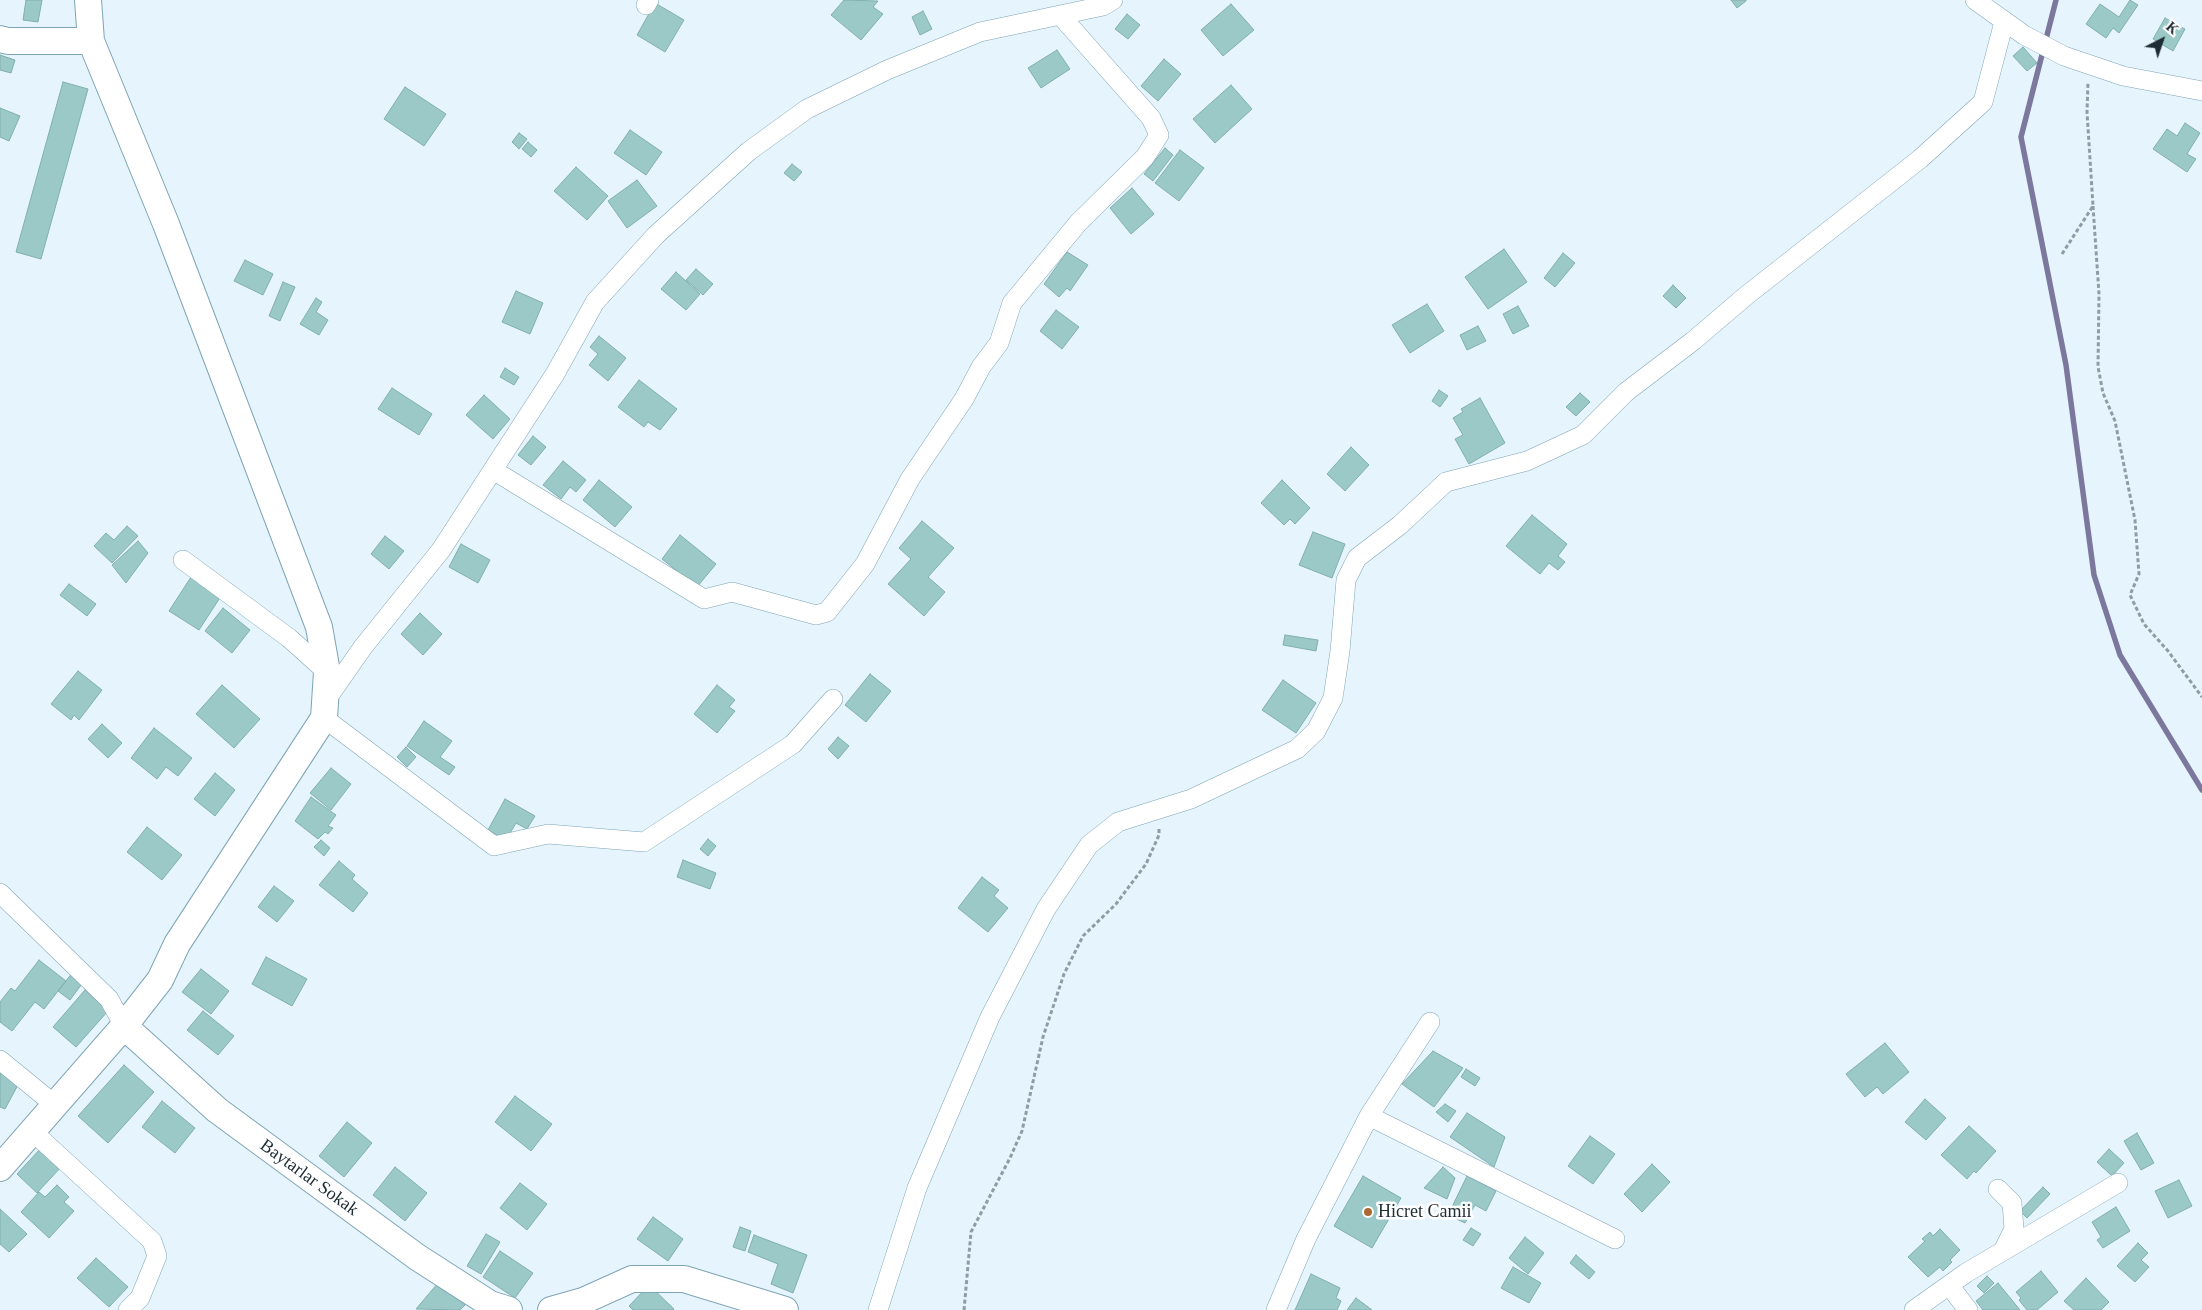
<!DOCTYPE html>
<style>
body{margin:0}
#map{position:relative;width:2202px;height:1310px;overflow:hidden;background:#e6f5fd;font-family:Georgia,serif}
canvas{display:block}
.north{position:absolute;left:2137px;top:15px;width:50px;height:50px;-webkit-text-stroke:4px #fff;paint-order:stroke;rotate:41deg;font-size:14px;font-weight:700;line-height:20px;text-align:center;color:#1e2d34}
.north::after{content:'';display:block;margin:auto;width:18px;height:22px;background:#1e2d34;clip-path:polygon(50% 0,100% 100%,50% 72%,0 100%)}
</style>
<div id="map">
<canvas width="2202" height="1310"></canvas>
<div class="north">K</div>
</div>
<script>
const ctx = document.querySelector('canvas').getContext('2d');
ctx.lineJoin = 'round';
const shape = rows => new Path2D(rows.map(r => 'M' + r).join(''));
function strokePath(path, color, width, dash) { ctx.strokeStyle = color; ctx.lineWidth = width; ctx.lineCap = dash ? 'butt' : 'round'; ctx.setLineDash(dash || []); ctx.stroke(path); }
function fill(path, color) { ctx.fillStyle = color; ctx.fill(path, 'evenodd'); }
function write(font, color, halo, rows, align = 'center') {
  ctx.font = font + ' Georgia,serif'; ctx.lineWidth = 5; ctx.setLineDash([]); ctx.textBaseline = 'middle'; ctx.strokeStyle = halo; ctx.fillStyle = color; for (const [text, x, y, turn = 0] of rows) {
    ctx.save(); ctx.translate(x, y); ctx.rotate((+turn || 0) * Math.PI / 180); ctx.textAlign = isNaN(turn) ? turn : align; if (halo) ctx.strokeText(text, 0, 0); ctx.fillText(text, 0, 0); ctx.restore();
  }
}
strokePath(shape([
 [2056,0,2021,137,2066,365,2094,575,2120,655,2202,790]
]), '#7c779d', 5.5);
const building = shape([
 [26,0,42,0,38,22,23,20,26,0],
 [844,0,878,1,873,7,883,14,861,40,831,15,844,0],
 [1731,0,1746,0,1746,1,1737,8,1731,0],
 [2130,0,2138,5,2119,33,2113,28,2106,38,2086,24,2100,4,2119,17,2130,0],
 [655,3,684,20,665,52,637,35,655,3],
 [1231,4,1254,30,1223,56,1201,30,1231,4],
 [923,11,932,29,920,35,912,17,923,11],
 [1127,14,1140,25,1128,39,1115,29,1127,14],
 [2165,18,2185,29,2173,51,2153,39,2165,18],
 [2023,47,2037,63,2027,71,2013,56,2023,47],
 [1057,50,1070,69,1041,88,1028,68,1057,50],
 [0,55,15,60,11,73,0,70,0,55],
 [1164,59,1181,74,1158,101,1141,86,1164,59],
 [63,82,88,89,41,259,16,252,63,82],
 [1231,85,1252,109,1215,143,1193,119,1231,85],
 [405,87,446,114,424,146,384,119,405,87],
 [0,108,20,116,9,141,0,137,0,108],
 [2185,123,2200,133,2187,154,2196,159,2187,172,2153,149,2167,129,2177,136,2185,123],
 [630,130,662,152,646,175,614,153,630,130],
 [519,133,527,139,519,149,512,142,519,133],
 [528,142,537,150,531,157,522,149,528,142],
 [1165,148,1173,155,1153,181,1144,174,1165,148],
 [1180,150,1204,168,1179,201,1155,183,1180,150],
 [792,164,802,172,794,181,784,173,792,164],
 [576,167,608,196,587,220,554,191,576,167],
 [637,180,657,206,627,228,608,201,637,180],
 [1132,188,1154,214,1131,234,1110,208,1132,188],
 [1504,249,1527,282,1488,309,1465,277,1504,249],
 [1067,252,1088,265,1070,291,1067,288,1059,297,1044,284,1067,252],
 [1563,253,1575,263,1555,287,1544,278,1563,253],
 [245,260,273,274,263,295,234,281,245,260],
 [696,269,713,284,703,295,686,280,696,269],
 [676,272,700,294,686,310,661,289,676,272],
 [283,282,295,287,280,321,269,316,283,282],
 [1673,285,1686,298,1676,308,1663,296,1673,285],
 [516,291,543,303,530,334,502,322,516,291],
 [316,298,322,302,316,312,328,320,319,335,300,324,316,298],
 [1427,304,1444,331,1410,353,1392,325,1427,304],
 [1518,306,1529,326,1513,334,1503,314,1518,306],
 [1056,310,1079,327,1062,349,1040,331,1056,310],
 [1478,326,1486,341,1467,350,1460,335,1478,326],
 [599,336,626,358,608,381,589,365,598,354,590,347,599,336],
 [505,368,519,377,514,385,500,377,505,368],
 [639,380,677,409,660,430,648,422,644,427,618,407,639,380],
 [392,388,432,414,419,435,378,409,392,388],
 [1439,390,1448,396,1440,407,1432,401,1439,390],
 [1580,393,1590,402,1576,416,1566,407,1580,393],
 [484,395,510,419,493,439,466,415,484,395],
 [1480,398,1505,443,1469,464,1455,439,1463,435,1453,418,1463,412,1461,409,1480,398],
 [533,436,546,447,531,465,518,455,533,436],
 [1351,447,1369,465,1345,491,1327,474,1351,447],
 [563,461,586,480,576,492,570,487,561,499,543,485,563,461],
 [599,480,632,507,615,527,583,500,599,480],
 [1282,480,1310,508,1295,524,1290,519,1284,525,1261,503,1282,480],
 [1532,515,1567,544,1558,556,1565,562,1558,570,1549,563,1540,574,1506,546,1532,515],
 [922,521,954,548,928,577,945,592,924,616,888,584,911,559,899,548,922,521],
 [127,526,138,536,112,563,94,546,106,533,114,540,127,526],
 [1313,532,1345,544,1332,578,1299,565,1313,532],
 [680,535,716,564,697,587,662,559,680,535],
 [385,536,404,551,389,569,371,554,385,536],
 [138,541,148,553,126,583,112,565,138,541],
 [461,544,490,560,478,583,449,567,461,544],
 [193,574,223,593,199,630,169,611,193,574],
 [69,584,96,604,87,616,60,595,69,584],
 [223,608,250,630,232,653,205,631,223,608],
 [420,613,442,634,423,655,401,634,420,613],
 [1285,635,1318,640,1316,651,1283,645,1285,635],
 [78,671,102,690,79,720,74,715,71,720,51,704,78,671],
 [870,674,891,691,866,722,845,705,870,674],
 [1283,680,1316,703,1296,733,1262,710,1283,680],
 [222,685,260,719,234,748,196,714,222,685],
 [717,685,735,700,729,707,735,711,717,733,694,714,717,685],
 [424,721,452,741,440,757,455,767,449,775,407,746,424,721],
 [102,724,122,743,108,758,88,739,102,724],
 [154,728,192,758,178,776,166,767,157,779,131,758,154,728],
 [838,737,849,746,838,759,828,749,838,737],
 [406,747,416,757,407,767,397,757,406,747],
 [331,768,351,784,331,810,310,793,331,768],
 [215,773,235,790,215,816,194,799,215,773],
 [311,797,336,815,328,826,333,828,328,834,325,832,318,839,295,821,311,797],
 [505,799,535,816,527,829,516,823,506,840,488,830,505,799],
 [147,827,182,855,162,880,127,852,147,827],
 [708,839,716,846,708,856,700,849,708,839],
 [321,840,330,848,324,856,314,847,321,840],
 [683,860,716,873,710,889,677,877,683,860],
 [339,861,355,875,352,879,368,893,353,912,319,885,339,861],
 [982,877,999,890,994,896,1008,908,988,932,958,908,982,877],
 [274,886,294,901,277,922,258,907,274,886],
 [266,957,307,979,292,1006,252,984,266,957],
 [39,960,66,981,44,1009,35,1002,12,1031,0,1022,0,1002,11,988,15,991,39,960],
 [201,969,229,991,211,1014,182,992,201,969],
 [73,972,84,981,70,1000,58,991,73,972],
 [85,990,108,1011,76,1047,53,1027,85,990],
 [203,1011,234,1036,218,1055,187,1030,203,1011],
 [1885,1043,1909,1072,1883,1094,1877,1087,1865,1097,1846,1074,1885,1043],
 [1433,1051,1463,1068,1434,1107,1402,1084,1433,1051],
 [124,1065,154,1092,108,1143,78,1116,124,1065],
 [1466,1069,1480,1078,1475,1086,1461,1077,1466,1069],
 [0,1073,19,1083,5,1109,0,1107,0,1073],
 [515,1096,552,1124,531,1151,495,1122,515,1096],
 [1925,1099,1946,1118,1926,1140,1905,1122,1925,1099],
 [162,1101,195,1128,175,1153,142,1127,162,1101],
 [1445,1104,1456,1111,1448,1122,1436,1112,1445,1104],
 [1467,1113,1505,1137,1494,1167,1450,1137,1467,1113],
 [347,1122,372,1143,344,1177,319,1156,347,1122],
 [1969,1126,1996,1151,1976,1173,1974,1171,1967,1179,1941,1155,1969,1126],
 [2137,1133,2154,1163,2141,1170,2124,1141,2137,1133],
 [1590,1136,1615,1154,1593,1184,1568,1166,1590,1136],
 [41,1148,61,1167,37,1193,17,1174,41,1148],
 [2109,1149,2124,1163,2112,1176,2097,1162,2109,1149],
 [1652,1164,1670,1182,1642,1212,1624,1194,1652,1164],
 [395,1167,427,1193,405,1221,373,1195,395,1167],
 [1443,1167,1455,1178,1447,1199,1424,1188,1443,1167],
 [1363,1176,1401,1198,1372,1248,1334,1226,1363,1176],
 [1467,1176,1496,1191,1486,1211,1475,1205,1465,1223,1448,1215,1467,1176],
 [2179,1180,2192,1206,2168,1218,2155,1191,2179,1180],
 [520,1183,547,1204,527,1230,500,1208,520,1183],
 [57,1185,69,1197,64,1202,74,1211,49,1238,21,1212,39,1192,45,1197,57,1185],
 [2043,1187,2050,1194,2027,1218,2020,1211,2043,1187],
 [2116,1207,2130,1231,2103,1248,2097,1240,2101,1237,2092,1222,2116,1207],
 [0,1209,27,1234,9,1252,0,1244,0,1209],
 [653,1217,683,1239,668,1261,637,1239,653,1217],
 [740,1227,751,1231,745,1251,733,1247,740,1227],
 [1471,1228,1481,1234,1473,1246,1463,1240,1471,1228],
 [1940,1229,1960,1250,1950,1260,1952,1262,1943,1271,1940,1267,1928,1277,1908,1257,1925,1241,1922,1239,1930,1232,1933,1236,1940,1229],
 [486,1234,500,1242,481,1274,467,1266,486,1234],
 [754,1235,807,1255,793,1293,771,1284,778,1264,748,1252,754,1235],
 [1525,1237,1544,1253,1528,1274,1509,1258,1525,1237],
 [2138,1243,2148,1253,2141,1260,2149,1267,2135,1282,2117,1266,2138,1243],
 [500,1251,533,1273,515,1298,483,1277,500,1251],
 [1576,1255,1595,1272,1589,1279,1570,1263,1576,1255],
 [96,1258,128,1287,109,1307,77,1278,96,1258],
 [1513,1267,1541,1283,1529,1303,1501,1288,1513,1267],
 [2041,1271,2058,1292,2037,1310,2027,1310,2019,1300,2021,1298,2016,1292,2041,1271],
 [1311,1274,1340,1288,1336,1298,1341,1301,1337,1310,1295,1310,1311,1274],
 [1987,1276,1994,1283,1984,1293,1977,1286,1987,1276],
 [2086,1278,2109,1302,2101,1310,2074,1310,2064,1301,2086,1278],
 [438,1283,465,1305,460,1310,416,1309,438,1283],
 [1998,1283,2020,1310,1983,1310,1976,1301,1998,1283],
 [649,1285,674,1309,673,1310,633,1310,629,1306,649,1285],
 [1356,1298,1372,1310,1347,1310,1356,1298]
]);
fill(building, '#9ac9c8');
strokePath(building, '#81afae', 1);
const street = shape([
 [1975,0,2024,35,2064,56,2123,76,2202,91],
 [646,5,649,0],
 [493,470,704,599,732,592,816,615,827,612,865,564,910,479,964,399,981,367,999,343,1012,303,1078,223,1145,157,1159,135,1151,118,1060,15],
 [183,560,289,638,327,672],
 [326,700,363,647,441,550,555,374,595,302,656,235,749,151,807,109,887,70,980,32,1103,6,1113,0],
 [324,718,494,846,548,834,644,842,793,744,833,699],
 [0,893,109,999,124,1026],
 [0,1060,55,1105],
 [1369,1116,1615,1239],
 [32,1131,152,1241,157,1256,140,1298,128,1310],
 [1998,1189,2012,1203,2014,1229,2003,1251],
 [1949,1285,1968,1310],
 [878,1310,917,1188,990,1017,1046,909,1089,845,1118,822,1191,799,1297,749,1316,731,1333,698,1340,651,1346,580,1357,558,1400,525,1446,482,1527,461,1583,435,1626,392,1693,341,1747,295,1920,159,1983,102,2004,22],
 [1276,1310,1306,1239,1369,1116,1430,1022],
 [1914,1310,1966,1273,2118,1183]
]);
const secondary = shape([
 [0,39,8,41,91,41],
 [124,1026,217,1110,417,1257,490,1304,509,1310],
 [0,1168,124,1026,160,980,177,944,324,718,327,672,319,627,166,224,91,41,88,0],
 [551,1310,583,1301,632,1279,684,1279,785,1310]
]);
strokePath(street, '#7ea4b6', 20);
strokePath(secondary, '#7ea4b6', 28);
strokePath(shape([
 [2093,206,2099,294,2098,367,2103,393,2115,421,2135,520,2139,574,2130,595,2144,624,2168,651,2202,697],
 [2062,254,2093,206,2087,112,2088,82],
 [964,1310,971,1232,1010,1158,1022,1131,1043,1037,1064,974,1083,936,1116,904,1146,864,1159,835,1159,828]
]), '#8e9da5', 3, [4, 2.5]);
strokePath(street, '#fff', 19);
strokePath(secondary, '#fff', 26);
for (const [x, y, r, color] of [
 [1368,1212,5,"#ab6935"]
]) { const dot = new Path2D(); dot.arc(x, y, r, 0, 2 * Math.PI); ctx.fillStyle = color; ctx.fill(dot); strokePath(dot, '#fff', 2); }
write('18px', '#1e2d34', '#fff', [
 ["Baytarlar Sokak",309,1178,36]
]);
write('18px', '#1e2d34', '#fff', [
 ["Hicret Camii",1378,1212]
], 'left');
</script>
